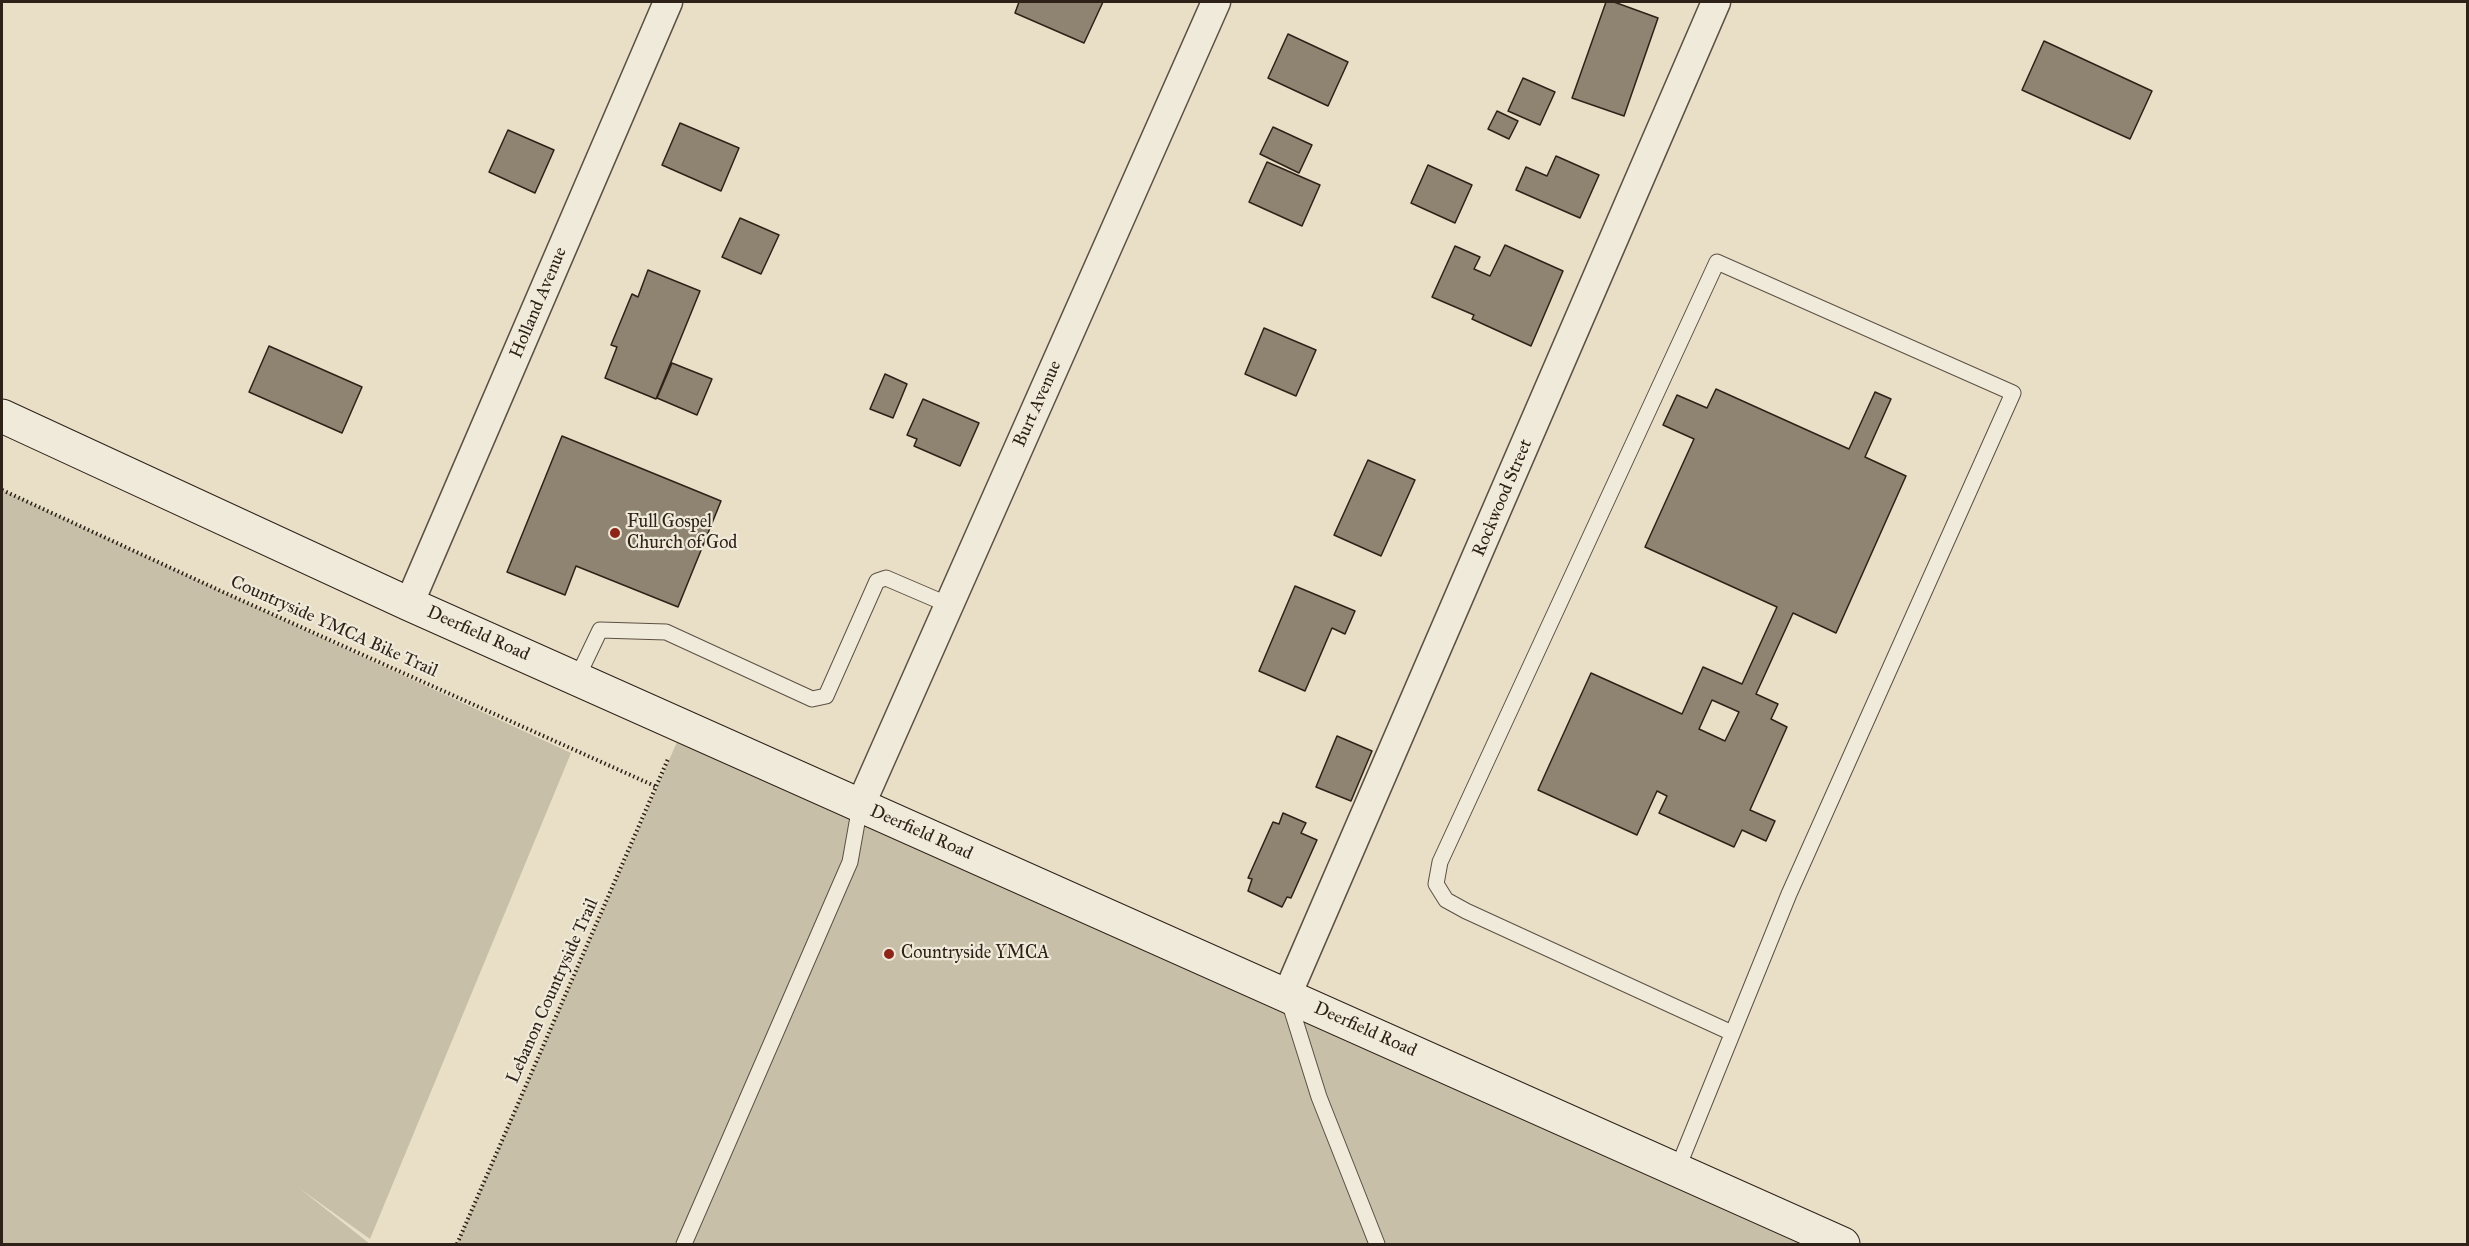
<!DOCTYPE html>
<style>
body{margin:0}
#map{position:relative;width:2469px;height:1246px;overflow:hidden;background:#e8dfc6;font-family:"IM FELL Great Primer",serif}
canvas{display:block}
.frame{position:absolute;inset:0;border:3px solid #2e2118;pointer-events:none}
</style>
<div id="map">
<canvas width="2469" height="1246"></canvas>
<div class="frame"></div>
</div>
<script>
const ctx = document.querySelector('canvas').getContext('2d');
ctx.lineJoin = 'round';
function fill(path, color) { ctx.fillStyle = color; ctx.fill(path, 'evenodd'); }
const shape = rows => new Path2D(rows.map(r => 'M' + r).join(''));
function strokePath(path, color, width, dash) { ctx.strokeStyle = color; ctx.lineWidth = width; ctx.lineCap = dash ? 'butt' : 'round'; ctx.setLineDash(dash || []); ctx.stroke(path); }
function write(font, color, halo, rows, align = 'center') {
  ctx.font = font + ' "IM FELL Great Primer",serif'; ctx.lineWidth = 4.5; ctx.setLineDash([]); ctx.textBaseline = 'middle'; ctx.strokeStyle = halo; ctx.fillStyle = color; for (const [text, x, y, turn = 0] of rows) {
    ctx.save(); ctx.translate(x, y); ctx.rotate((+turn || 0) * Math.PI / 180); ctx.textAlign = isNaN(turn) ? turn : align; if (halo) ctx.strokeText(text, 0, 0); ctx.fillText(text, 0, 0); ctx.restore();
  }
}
fill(shape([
 [2,490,571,753,370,1239,299,1188,370,1244,2,1244],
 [684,726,1843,1244,457,1244]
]), '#c8bfa8');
const building = shape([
 [1019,2,1103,2,1084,43,1015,13,1019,2],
 [1606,2,1614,2,1658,18,1624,116,1572,98,1606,2],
 [1288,34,1348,62,1328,106,1268,78,1288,34],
 [2044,41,2152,91,2130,139,2022,90,2044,41],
 [1523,78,1555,92,1540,125,1508,111,1523,78],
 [1497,111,1518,121,1509,139,1488,129,1497,111],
 [680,123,739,148,721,191,662,165,680,123],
 [1273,127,1312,145,1299,173,1260,154,1273,127],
 [508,130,554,150,535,193,489,172,508,130],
 [1556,156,1599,175,1580,218,1516,190,1526,167,1547,176,1556,156],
 [1267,162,1320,185,1302,226,1249,202,1267,162],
 [1428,165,1472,185,1455,223,1411,203,1428,165],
 [740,218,779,235,761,274,722,257,740,218],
 [1505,245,1563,271,1531,346,1472,319,1474,315,1432,297,1455,246,1480,257,1474,269,1490,276,1505,245],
 [648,270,700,291,656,399,605,378,617,347,611,345,632,294,638,297,648,270],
 [1264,328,1316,350,1296,396,1245,374,1264,328],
 [269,346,362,387,342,433,249,392,269,346],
 [672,363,712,379,697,415,657,398,672,363],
 [885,374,907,384,893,418,870,409,885,374],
 [1716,389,1849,449,1875,392,1891,399,1865,457,1906,476,1836,633,1793,613,1756,694,1778,704,1771,719,1787,727,1750,810,1775,821,1766,841,1742,830,1734,847,1659,813,1667,796,1657,791,1637,835,1538,790,1591,673,1682,714,1703,667,1742,684,1777,607,1645,547,1694,439,1663,425,1677,395,1707,408,1716,389],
 [1712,700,1739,712,1725,741,1699,729,1712,700],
 [923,399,979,423,960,466,914,446,917,439,907,435,923,399],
 [562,436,721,501,678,607,576,566,565,595,507,572,562,436],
 [1368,460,1415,480,1381,556,1334,535,1368,460],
 [1295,586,1355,611,1345,634,1332,628,1305,691,1259,671,1295,586],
 [1337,736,1372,751,1351,801,1316,787,1337,736],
 [1283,813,1306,823,1301,833,1317,840,1291,898,1287,897,1282,907,1248,891,1252,879,1248,878,1273,822,1279,824,1283,813]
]);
fill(building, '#8f8472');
strokePath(building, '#2e2118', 1.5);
const lane = shape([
 [577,678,600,630,666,632,812,699,826,696,877,581,886,578,949,605],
 [1288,998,1319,1097,1377,1244],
 [1677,1170,1789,894,2013,393,1717,262,1440,862,1436,884,1446,900,1466,911,1732,1033],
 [684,1244,850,862,860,806]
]);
const street = shape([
 [409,604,668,2],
 [860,806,1216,2],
 [1287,995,1716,2]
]);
const secondary = shape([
 [2,416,409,604,1843,1244]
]);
strokePath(lane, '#5c5044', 17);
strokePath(street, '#5c5044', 31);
strokePath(secondary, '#2e2118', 35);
strokePath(shape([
 [2,490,223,592,657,787],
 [457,1244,668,759]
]), '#2e2118', 4, [1.5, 3]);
strokePath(lane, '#f0eada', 15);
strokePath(street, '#f0eada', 28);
strokePath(secondary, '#f0eada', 33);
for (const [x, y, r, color] of [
 [615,533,6,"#8f2418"],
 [889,954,6,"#8f2418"]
]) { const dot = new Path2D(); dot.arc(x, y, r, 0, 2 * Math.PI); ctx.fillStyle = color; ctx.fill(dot); strokePath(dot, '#f0eada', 2); }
write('18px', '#2e2118', '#f0eada', [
 ["Holland Avenue",539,303,-67],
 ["Burt Avenue",1038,404,-66],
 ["Rockwood Street",1503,498,-67],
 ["Countryside YMCA Bike Trail",334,627,24],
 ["Deerfield Road",478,634,24],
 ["Deerfield Road",921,833,24],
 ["Lebanon Countryside Trail",553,991,-66],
 ["Deerfield Road",1365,1030,24]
]);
write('18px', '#2e2118', '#f0eada', [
 ["Full Gospel",627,523],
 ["Church of God",627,544],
 ["Countryside YMCA",901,954]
], 'left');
</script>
